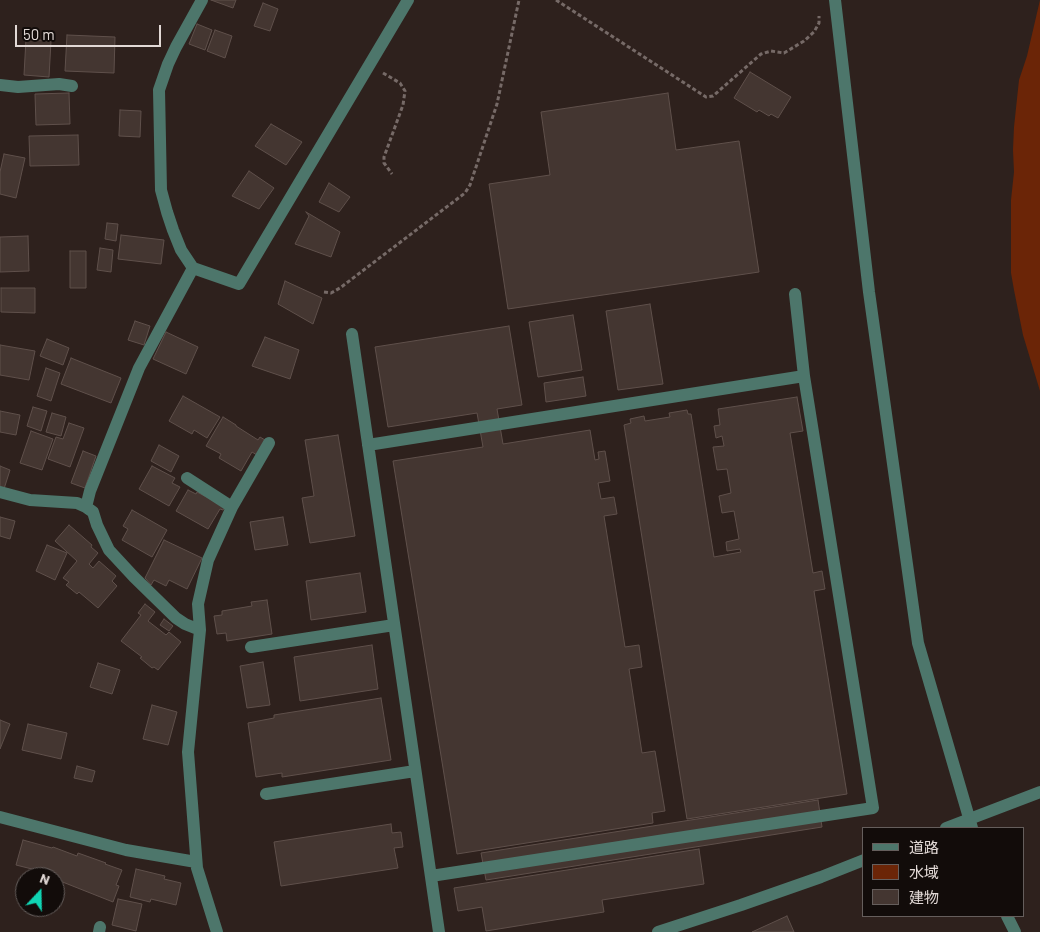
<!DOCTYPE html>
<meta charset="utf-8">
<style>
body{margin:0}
#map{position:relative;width:1040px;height:932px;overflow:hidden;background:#2e211d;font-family:Barlow,"Noto Sans JP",sans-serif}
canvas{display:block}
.legend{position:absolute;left:862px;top:827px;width:162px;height:90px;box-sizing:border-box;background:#120c0a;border:1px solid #655e5c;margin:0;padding:6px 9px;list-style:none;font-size:15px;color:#e2d9d6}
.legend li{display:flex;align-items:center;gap:10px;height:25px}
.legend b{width:25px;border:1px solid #655e5c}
.north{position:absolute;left:15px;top:867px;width:50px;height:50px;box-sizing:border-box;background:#120c0a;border:1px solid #655e5c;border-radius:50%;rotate:21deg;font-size:14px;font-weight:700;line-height:20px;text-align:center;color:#e2d9d6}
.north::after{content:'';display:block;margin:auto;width:18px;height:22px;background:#10d5b4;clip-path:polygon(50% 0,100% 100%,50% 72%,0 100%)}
.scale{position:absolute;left:15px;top:25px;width:146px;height:22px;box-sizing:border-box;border:2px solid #e2d9d6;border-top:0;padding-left:6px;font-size:15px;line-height:18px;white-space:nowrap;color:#e2d9d6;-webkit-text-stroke:4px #120c0a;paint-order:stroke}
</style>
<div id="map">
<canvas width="1040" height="932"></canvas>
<ul class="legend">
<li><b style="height:6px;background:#4d766b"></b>道路</li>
<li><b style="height:14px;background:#6b2507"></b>水域</li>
<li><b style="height:14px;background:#443631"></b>建物</li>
</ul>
<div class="north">N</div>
<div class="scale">50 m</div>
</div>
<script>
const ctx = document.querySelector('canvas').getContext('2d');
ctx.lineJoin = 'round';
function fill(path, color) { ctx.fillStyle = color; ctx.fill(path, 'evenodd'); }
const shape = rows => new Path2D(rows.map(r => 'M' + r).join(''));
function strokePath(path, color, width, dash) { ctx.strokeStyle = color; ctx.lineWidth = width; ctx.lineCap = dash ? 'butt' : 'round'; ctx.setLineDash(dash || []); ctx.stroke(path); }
fill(shape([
 [1040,0,1040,391,1023,335,1014,290,1011,273,1011,200,1014,172,1013,150,1014,127,1019,80,1027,56]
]), '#6b2507');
const building = shape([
 [211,0,236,0,233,8,211,0],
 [263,3,278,9,270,31,254,26,263,3],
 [197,24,212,30,205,50,189,44,197,24],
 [215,30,232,36,225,58,207,51,215,30],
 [67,35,115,37,114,73,65,71,67,35],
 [26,39,51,41,49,77,24,75,26,39],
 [750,72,791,97,778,118,771,114,769,116,759,110,757,112,734,98,750,72],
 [69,93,70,124,36,125,35,94,69,93],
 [668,93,676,150,739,141,759,272,508,309,489,184,550,175,541,112,668,93],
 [120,110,141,111,140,137,119,136,120,110],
 [271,124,302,142,286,165,255,146,271,124],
 [78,135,79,165,30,166,29,136,78,135],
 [4,154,25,158,16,198,0,194,0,172,4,154],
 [249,171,274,188,259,209,232,196,249,171],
 [329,183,350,197,339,212,319,202,329,183],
 [306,212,340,232,331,257,295,244,309,216,306,212],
 [107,223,118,224,116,241,105,239,107,223],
 [121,235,164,240,161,264,118,259,121,235],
 [28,236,29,271,0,272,0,237,28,236],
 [100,248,113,250,111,272,97,270,100,248],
 [70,251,86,251,86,288,70,288,70,251],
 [285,281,322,298,313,324,278,304,285,281],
 [1,288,35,288,35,313,1,312,1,288],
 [650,304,663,384,618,390,606,311,650,304],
 [573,315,582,370,538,377,529,322,573,315],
 [135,321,150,326,144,345,128,340,135,321],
 [509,326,522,405,497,409,503,444,590,430,595,460,599,459,598,452,605,451,610,481,598,483,601,499,614,497,617,514,604,516,625,647,639,645,642,667,629,669,642,753,655,751,665,811,652,813,653,823,457,854,393,461,483,447,477,413,388,427,375,347,509,326],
 [166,332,198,347,186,374,153,359,166,332],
 [265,337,299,350,290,379,252,366,265,337],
 [47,339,69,348,63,365,40,356,47,339],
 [0,345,35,351,29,380,0,375,0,345],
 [71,358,121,378,111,403,61,384,71,358],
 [46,368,60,373,51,401,37,396,46,368],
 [583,377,586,396,546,402,544,383,583,377],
 [183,396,220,417,207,438,194,430,192,434,169,421,183,396],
 [797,397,803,431,790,433,813,573,822,571,825,589,814,591,847,794,687,819,624,425,631,423,630,419,644,416,645,421,670,417,669,413,687,410,688,414,691,414,714,557,741,552,740,549,727,551,726,542,739,539,734,511,722,513,719,496,731,493,727,469,717,470,713,447,724,446,722,436,716,438,714,426,720,425,718,409,797,397],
 [33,407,47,411,41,431,27,426,33,407],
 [0,411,20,415,16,435,0,432,0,411],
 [52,413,66,417,61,436,46,432,52,413],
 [223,417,236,425,236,426,258,440,260,437,265,440,257,455,252,452,241,471,219,458,221,454,206,446,223,417],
 [69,423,84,428,70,467,48,459,56,437,63,439,69,423],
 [31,431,53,439,42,470,20,463,31,431],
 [338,435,355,536,310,543,302,498,314,496,305,440,338,435],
 [159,445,179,456,171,472,151,461,159,445],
 [83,451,96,456,85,488,71,483,83,451],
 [0,466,10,470,4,489,0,487,0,466],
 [152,466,175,478,172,483,180,487,169,506,139,489,152,466],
 [188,490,196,494,197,492,225,507,223,510,220,509,208,529,176,511,188,490],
 [132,510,167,530,152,557,122,540,128,529,123,526,132,510],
 [0,517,15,521,10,539,0,536,0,517],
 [283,517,288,545,255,550,250,522,283,517],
 [69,525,92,545,91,547,98,553,89,564,93,568,99,561,116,576,112,581,117,586,98,608,79,592,77,594,66,585,69,582,63,578,77,561,55,541,69,525],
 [164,540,202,558,187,589,169,580,166,586,154,580,151,585,145,578,164,540],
 [47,545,67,553,55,580,36,571,47,545],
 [360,573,366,612,311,620,306,581,360,573],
 [267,600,272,634,227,641,226,633,217,634,214,616,222,615,222,611,252,606,251,602,267,600],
 [145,604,155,612,148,621,166,635,169,632,181,642,158,670,154,667,152,668,140,658,142,657,121,641,141,615,138,613,145,604],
 [164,619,173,626,169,631,160,625,164,619],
 [372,645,378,689,300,701,294,657,372,645],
 [263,662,270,705,247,708,240,666,263,662],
 [98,663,120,670,112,694,90,687,98,663],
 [381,698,391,760,282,777,282,773,256,777,248,723,274,718,274,715,381,698],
 [152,705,177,712,168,745,143,739,152,705],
 [0,720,10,724,0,749,0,720],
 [28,724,67,733,61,759,22,750,28,724],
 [77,766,95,771,92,782,74,778,77,766],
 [818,800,822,827,486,880,481,853,818,800],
 [391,824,392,833,401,832,403,847,394,848,398,868,281,886,274,842,391,824],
 [23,840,52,848,53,847,77,856,78,853,106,863,105,864,122,870,116,885,119,886,113,902,55,879,55,877,48,877,43,875,44,872,16,865,23,840],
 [699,849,704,884,602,900,604,912,486,931,482,907,458,911,454,888,699,849],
 [136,869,165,876,164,879,181,883,176,905,151,899,150,902,130,897,136,869],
 [118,899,142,904,136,931,112,925,118,899],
 [787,916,794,932,752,932,787,916]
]);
fill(building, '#443631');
strokePath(building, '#5f504b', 1);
strokePath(shape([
 [556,0,706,97,713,96,761,54,771,51,784,53,804,41,814,32,819,23,819,16],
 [383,73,400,83,405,91,403,105,384,157,384,163,392,174],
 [324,292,331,293,340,288,465,193,470,185,497,104,519,0]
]), '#766a67', 3, [4, 2.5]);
strokePath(shape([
 [835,0,869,292,918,643,972,828],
 [0,85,18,87,59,84,72,86],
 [193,268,181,250,173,230,167,212,161,190,159,90,168,64,176,47,202,0],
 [352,334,439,932],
 [368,445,804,376],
 [187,478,232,507],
 [0,492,30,500,77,503,86,507,93,512,97,525,109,550,134,577,176,618,185,624,200,630],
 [86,507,90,491,139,368,193,268,239,284,408,0],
 [251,647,394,625],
 [266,794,415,771],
 [0,817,126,850,196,862],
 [946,828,1040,792],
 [431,876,873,808,804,376,795,294],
 [1007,916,1015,932],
 [99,932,100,927],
 [217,932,197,868,188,752,200,630,198,604,208,560,232,507,269,443],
 [658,932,741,905,821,877,864,860]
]), '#4d766b', 12);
</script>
